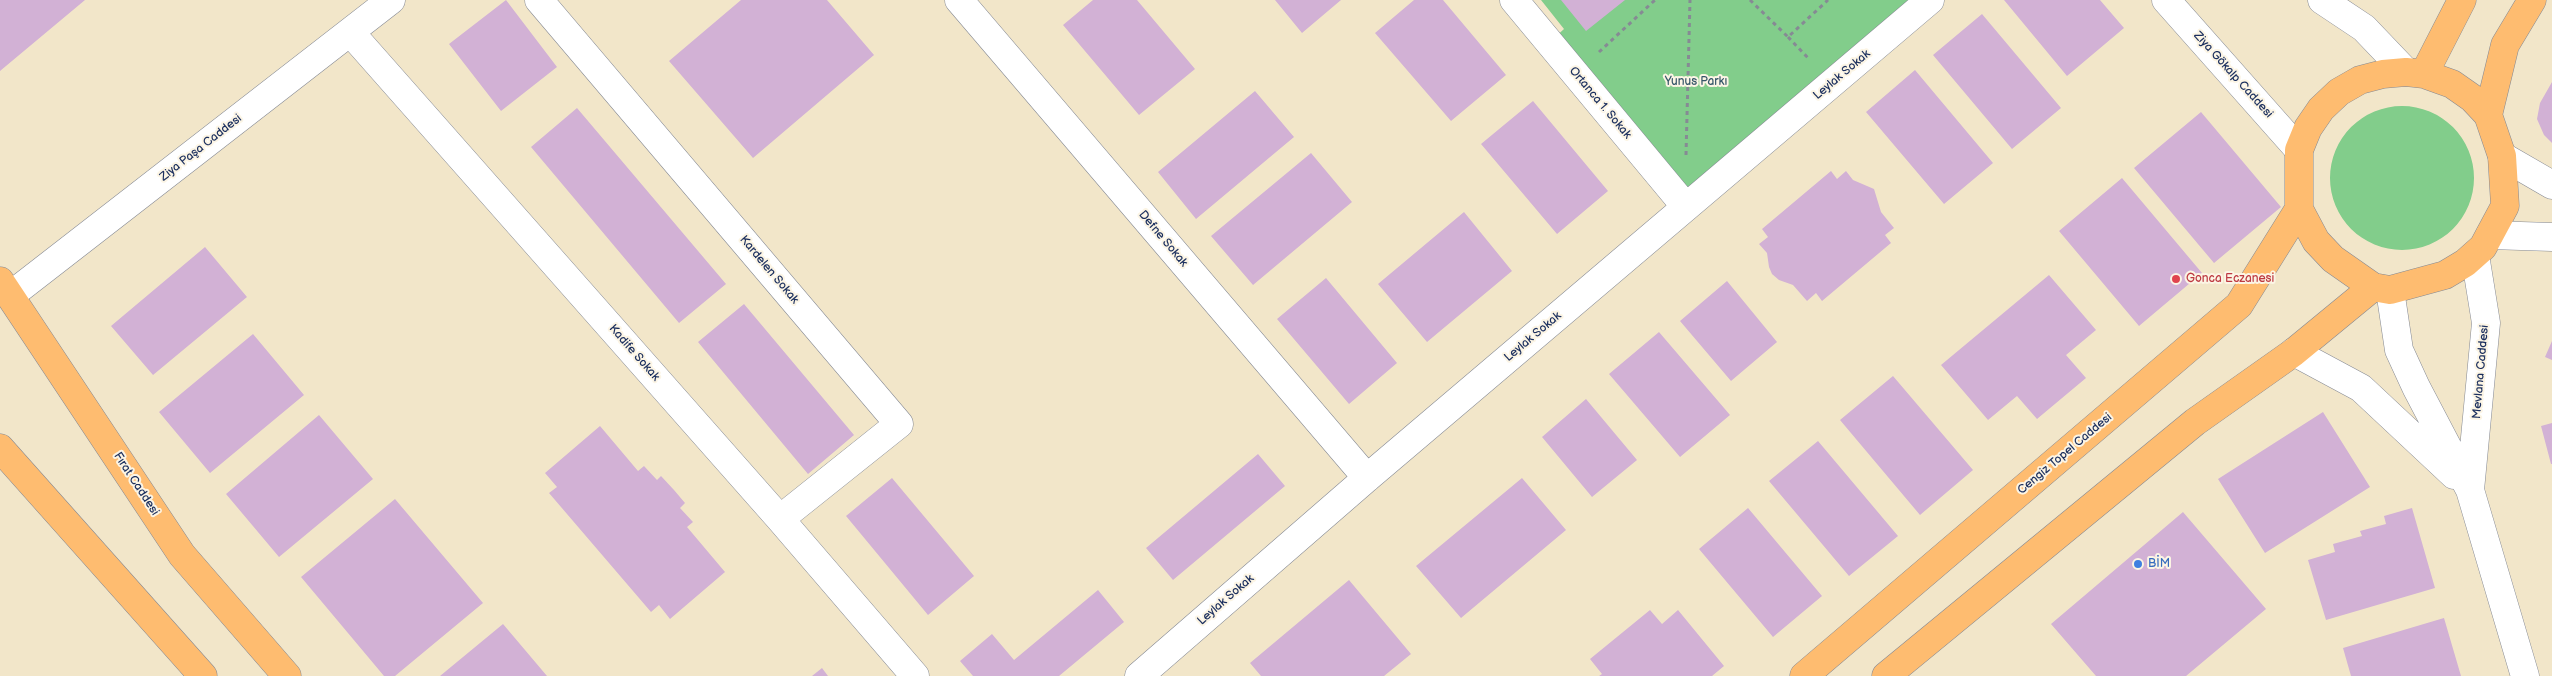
<!DOCTYPE html>
<meta charset="utf-8">
<style>
body{margin:0}
canvas{display:block;background:#f2e6c9}
</style>
<canvas width="2552" height="676"></canvas>
<script>
const ctx = document.querySelector('canvas').getContext('2d');
ctx.lineJoin = 'round';
function fill(path, color) { ctx.fillStyle = color; ctx.fill(path, 'evenodd'); }
const shape = rows => new Path2D(rows.map(r => 'M' + r).join(''));
function strokePath(path, color, width, dash) { ctx.strokeStyle = color; ctx.lineWidth = width; ctx.lineCap = dash ? 'butt' : 'round'; ctx.setLineDash(dash || []); ctx.stroke(path); }
function write(font, color, halo, rows, align = 'center') {
  ctx.font = font + ' "Balsamiq Sans",sans-serif'; ctx.lineWidth = 4; ctx.setLineDash([]); ctx.textBaseline = 'middle'; ctx.strokeStyle = halo; ctx.fillStyle = color; for (const [text, x, y, turn = 0] of rows) {
    ctx.save(); ctx.translate(x, y); ctx.rotate((+turn || 0) * Math.PI / 180); ctx.textAlign = isNaN(turn) ? turn : align; if (halo) ctx.strokeText(text, 0, 0); ctx.fillText(text, 0, 0); ctx.restore();
  }
}
fill(shape([
 [1541,0,1913,0,1687,197,1552,40,1564,29],
 '2330 178a72 72 0 1 1 144 0a72 72 0 1 1-144 0Z'
]), '#82cd8b');
fill(shape([
 [0,0,85,0,0,71],
 [506,0,557,67,501,111,449,44],
 [741,0,827,0,874,55,753,158,669,61],
 [1093,0,1137,0,1195,69,1139,115,1063,25],
 [1275,0,1341,0,1302,33],
 [1414,0,1443,0,1506,75,1451,121,1375,33],
 [1561,0,1625,0,1586,31],
 [2004,0,2100,0,2124,28,2067,76],
 [1982,14,2061,108,2012,149,1933,55],
 [1915,70,1993,163,1944,204,1866,112],
 [2552,82,2552,143,2544,135,2537,119,2540,103],
 [1255,91,1294,137,1196,219,1158,172],
 [1533,101,1608,191,1557,234,1481,144],
 [577,108,726,284,679,323,531,147],
 [2201,112,2281,207,2214,263,2134,168],
 [1311,153,1352,202,1253,285,1211,236],
 [1831,171,1837,179,1846,171,1853,180,1874,189,1881,212,1894,228,1885,235,1891,243,1822,301,1816,293,1807,301,1793,285,1779,280,1772,274,1769,267,1767,253,1759,244,1768,237,1762,229],
 [2122,178,2202,273,2139,326,2059,231],
 [1464,212,1512,271,1427,342,1378,284],
 [205,247,247,297,153,375,111,326],
 [2049,275,2096,330,2066,355,2086,378,2037,419,2017,396,1988,420,1941,365],
 [1326,278,1397,363,1349,404,1277,319],
 [1727,281,1777,342,1731,381,1680,321],
 [744,304,854,435,808,474,698,342],
 [1659,332,1730,415,1680,457,1609,374],
 [253,334,304,395,210,473,159,412],
 [2552,341,2552,360,2545,357],
 [1893,376,1973,470,1920,515,1840,420],
 [1586,399,1637,460,1592,497,1542,437],
 [2323,412,2370,487,2265,553,2218,479],
 [319,415,373,479,279,557,226,494],
 [2552,423,2552,464,2551,464,2541,426],
 [600,426,638,471,644,466,657,480,661,476,674,490,685,503,680,508,693,522,687,527,725,572,670,619,659,605,651,612,549,493,557,487,545,473],
 [1818,441,1898,536,1849,576,1769,481],
 [1258,454,1285,486,1173,580,1146,548],
 [892,478,974,576,928,615,846,516],
 [1522,478,1566,530,1461,618,1416,566],
 [395,499,483,603,395,676,384,676,301,577],
 [1748,508,1822,596,1773,637,1699,549],
 [2412,508,2435,588,2326,620,2308,560,2335,552,2333,544,2362,536,2360,531,2386,524,2384,516],
 [2183,512,2266,609,2186,676,2096,676,2051,624],
 [1349,580,1411,654,1384,676,1261,676,1250,663],
 [1098,590,1124,622,1059,676,973,676,960,661,992,634,1014,660],
 [1650,610,1662,624,1678,610,1724,666,1712,676,1599,676,1602,674,1590,659],
 [2444,618,2461,676,2351,676,2343,648],
 [503,624,547,676,440,676],
 [822,668,828,676,812,676]
]), '#d2b1d5');
const minor = shape([
 [539,0,899,424,780,519],
 [959,0,1367,478],
 [1514,0,1686,207],
 [2166,0,2299,150],
 [2322,0,2364,28,2406,72],
 [350,32,780,519,915,676],
 [2502,156,2552,185],
 [2490,235,2552,237],
 [2390,290,2399,350,2416,387,2470,490,2525,676],
 [11,295,391,0],
 [2294,352,2361,388,2454,475],
 [2470,490,2486,323,2475,255],
 [1139,676,1367,478,1930,0]
]);
const primary = shape([
 [2406,72,2424,74,2452,84,2472,98,2488,115,2502,156,2505,206,2483,247,2465,263,2445,275,2390,290,2373,287,2333,259,2316,241,2299,209,2299,150,2308,128,2321,109,2339,92,2360,80,2383,74,2406,72],
 [2424,74,2462,0],
 [2488,115,2505,45,2532,0],
 [0,281,182,555,287,676],
 [0,448,203,676],
 [1804,676,2239,305,2299,209],
 [1886,676,2195,422,2294,352,2373,287]
]);
strokePath(minor, '#868a94', 29);
strokePath(primary, '#868a94', 29);
strokePath(shape([
 [1750,0,1788,37,1828,0],
 [1788,37,1810,60],
 [1599,52,1655,0],
 [1686,155,1690,0]
]), '#868a94', 3, [4, 4]);
strokePath(minor, '#fff', 28);
strokePath(primary, '#febc70', 28);
for (const [x, y, r, color] of [
 [2176,279,5,"#e0444e"],
 [2138,564,5,"#3f7fe0"]
]) { const dot = new Path2D(); dot.arc(x, y, r, 0, 2 * Math.PI); ctx.fillStyle = color; ctx.fill(dot); strokePath(dot, '#fcf5e5', 2); }
write('12px', '#1b2f5e', '#fcf5e5', [
 ["Leylak Sokak",1842,75,-40],
 ["Ziya Gökalp Caddesi",2233,75,48],
 ["Ortanca 1. Sokak",1600,103,50],
 ["Ziya Paşa Caddesi",201,148,-38],
 ["Defne Sokak",1163,239,50],
 ["Kardelen Sokak",769,270,50],
 ["Leylak Sokak",1533,337,-40],
 ["Kadife Sokak",634,353,49],
 ["Mevlana Caddesi",2481,372,-85],
 ["Cengiz Topel Caddesi",2065,454,-40],
 ["Fırat Caddesi",136,484,57],
 ["Leylak Sokak",1226,600,-41]
]);
write('12px', '#355669', '#fcf5e5', [
 ["Yunus Parkı",1696,82]
]);
write('12px', '#be3a42', '#fcf5e5', [
 ["Gonca Eczanesi",2186,279]
], 'left');
write('12px', '#366cbe', '#fcf5e5', [
 ["BİM",2148,564]
], 'left');
</script>
